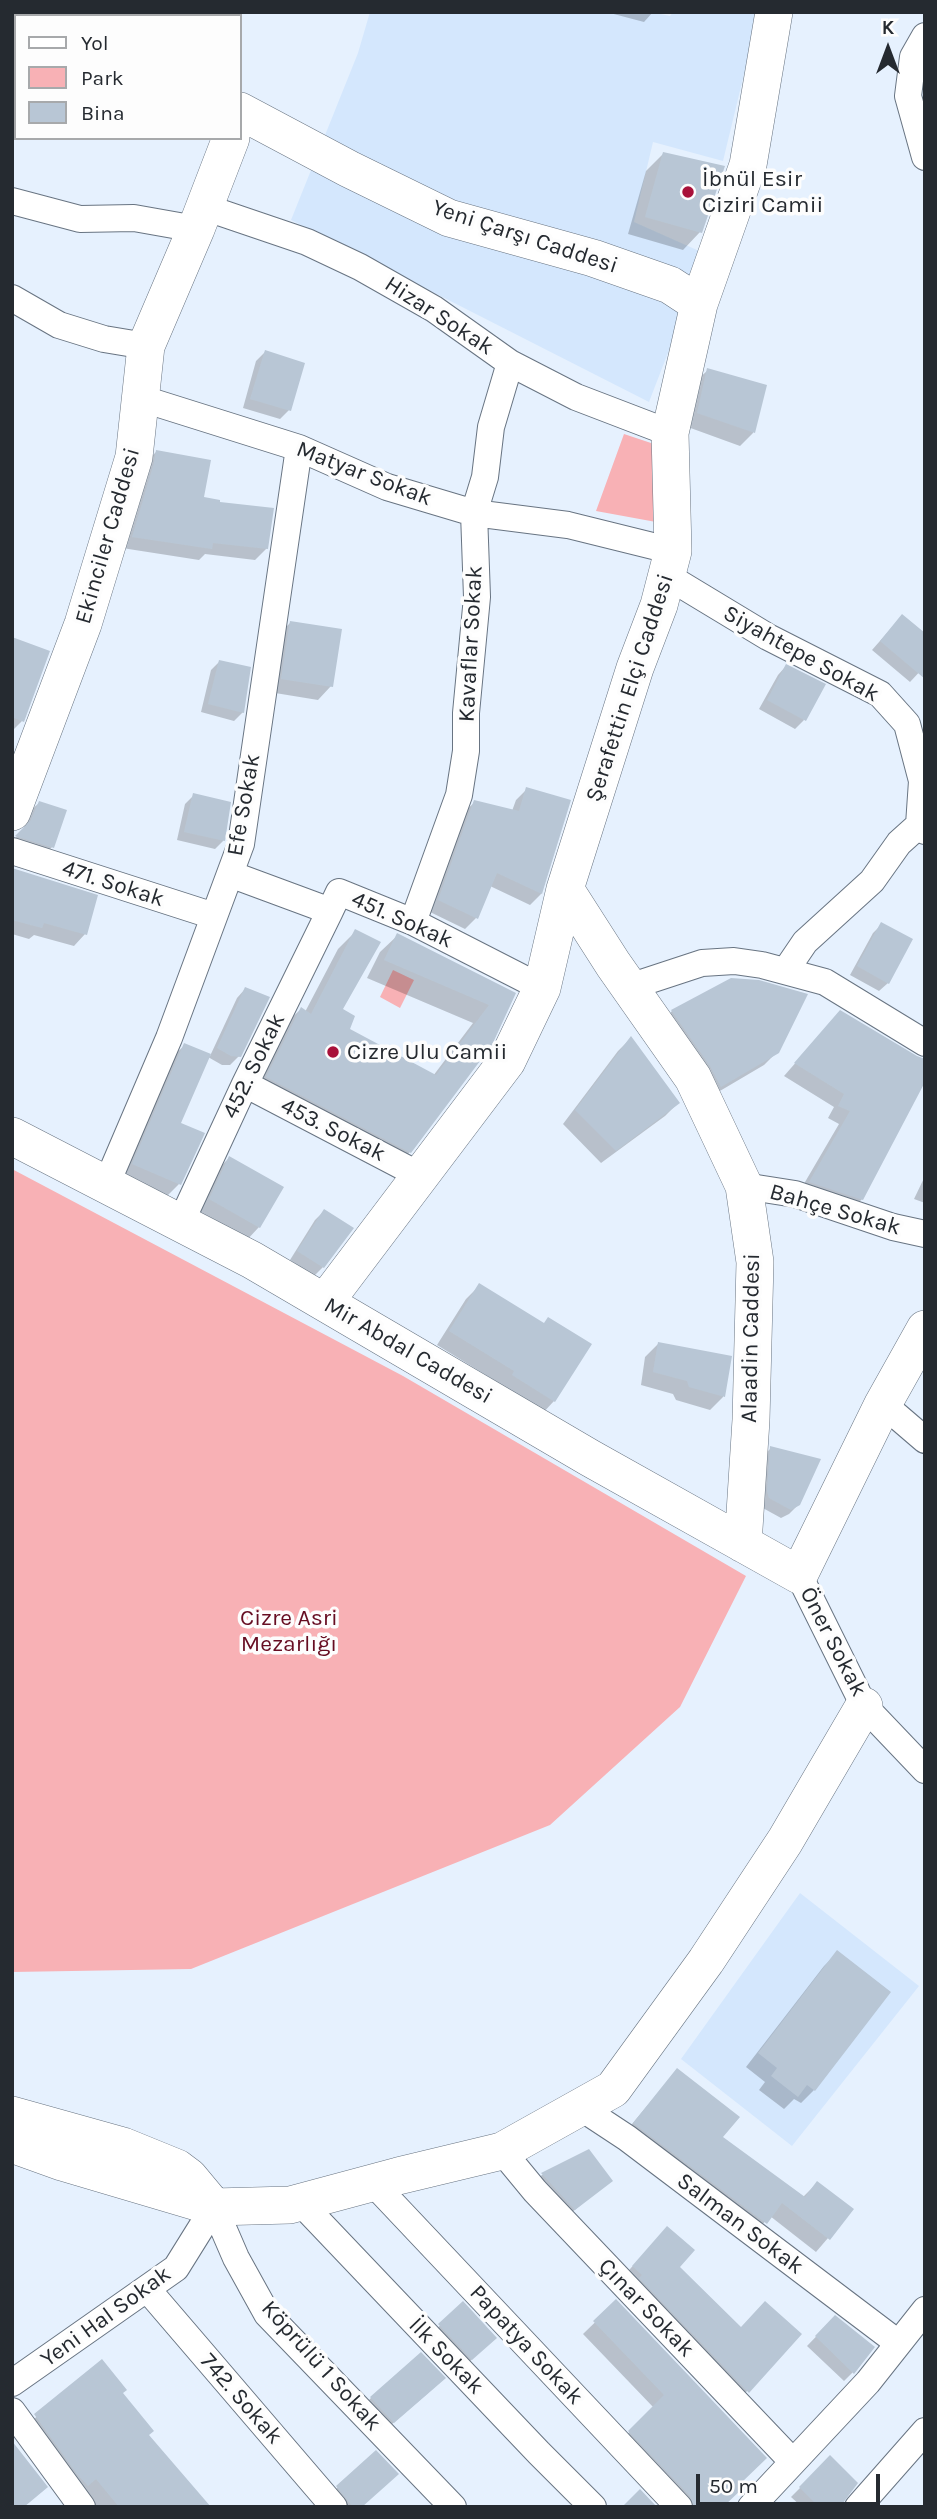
<!DOCTYPE html>
<meta charset="utf-8">
<style>
body{margin:0}
#map{position:relative;width:937px;height:2519px;overflow:hidden;background:#e6f1fe;font-family:Karla,sans-serif}
canvas{display:block}
.frame{position:absolute;inset:0;border:14px solid #252a30;pointer-events:none}
.legend{position:absolute;left:14px;top:14px;width:228px;height:126px;box-sizing:border-box;background:#fdfdfd;border:2px solid #a7a9ab;margin:0;padding:9px 12px;list-style:none;font-size:21px;color:#252a30}
.legend li{display:flex;align-items:center;gap:14px;height:35px}
.legend b{width:35px;border:2px solid #a7a9ab}
.north{position:absolute;left:853px;top:14px;width:70px;height:70px;-webkit-text-stroke:5px #fdfdfd;paint-order:stroke;rotate:0deg;font-size:19px;font-weight:700;line-height:28px;text-align:center;color:#252a30}
.north::after{content:'';display:block;margin:auto;width:24px;height:32px;background:#252a30;clip-path:polygon(50% 0,100% 100%,50% 72%,0 100%)}
.scale{position:absolute;left:696px;top:2474px;width:184px;height:32px;box-sizing:border-box;border:4px solid #252a30;border-top:0;padding-left:9px;font-size:21px;line-height:24px;white-space:nowrap;color:#252a30;-webkit-text-stroke:5px #fdfdfd;paint-order:stroke}
</style>
<div id="map">
<canvas width="937" height="2519"></canvas>
<div class="frame"></div>
<ul class="legend">
<li><b style="height:9px;background:#fff"></b>Yol</li>
<li><b style="height:19px;background:#f8b1b5"></b>Park</li>
<li><b style="height:19px;background:#b8c6d5"></b>Bina</li>
</ul>
<div class="north">K</div>
<div class="scale">50 m</div>
</div>
<script>
const ctx = document.querySelector('canvas').getContext('2d');
ctx.lineJoin = 'round';
function fill(path, color) { ctx.fillStyle = color; ctx.fill(path, 'evenodd'); }
const shape = rows => new Path2D(rows.map(r => 'M' + r).join(''));
function strokePath(path, color, width, dash) { ctx.strokeStyle = color; ctx.lineWidth = width; ctx.lineCap = dash ? 'butt' : 'round'; ctx.setLineDash(dash || []); ctx.stroke(path); }
function write(font, color, halo, rows, align = 'center') {
  ctx.font = font + ' Karla,sans-serif'; ctx.lineWidth = 7; ctx.setLineDash([]); ctx.textBaseline = 'middle'; ctx.strokeStyle = halo; ctx.fillStyle = color; for (const [text, x, y, turn = 0] of rows) {
    ctx.save(); ctx.translate(x, y); ctx.rotate((+turn || 0) * Math.PI / 180); ctx.textAlign = isNaN(turn) ? turn : align; if (halo) ctx.strokeText(text, 0, 0); ctx.fillText(text, 0, 0); ctx.restore();
  }
}
fill(shape([
 [370,12,651,12,670,16,673,12,759,12,723,161,653,142,634,222,706,254,649,402,291,220,358,53],
 [800,1893,919,1986,792,2146,681,2059]
]), '#d4e7fd');
fill(shape([
 [624,434,654,444,656,522,596,511],
 [393,970,414,980,400,1008,380,997],
 [12,1169,403,1376,746,1576,680,1707,550,1825,191,1969,12,1972]
]), '#f8b1b5');
fill(shape([
 [123,12,194,12,192,16,122,16],
 [606,12,653,12,644,22],
 [663,154,700,232,683,250,628,234,646,171],
 [265,352,289,410,280,419,243,408,256,361],
 [708,370,765,387,753,433,740,446,685,426,694,383],
 [156,452,202,499,267,548,255,560,205,554,199,560,122,548,145,463],
 [290,623,331,686,318,700,269,692,277,636],
 [894,625,925,666,910,682,872,650],
 [12,639,22,721,12,731],
 [220,661,243,712,234,721,201,712,211,670],
 [786,666,804,720,795,729,759,709,778,675],
 [527,789,569,801,541,894,530,905,490,886,476,918,465,929,428,911,463,813,475,802,512,811,516,800],
 [194,795,224,840,215,849,177,840,185,804],
 [39,803,52,847,44,856,12,841,23,830,30,811],
 [12,869,85,934,74,946,34,935,29,939,12,934],
 [882,924,888,983,879,991,850,975,873,933],
 [355,932,340,1009,347,1029,433,1076,473,1023,367,978,380,952,398,935,514,993,410,1152,392,1170,250,1094,283,1026,301,1009,305,1012,338,949],
 [731,980,777,1052,764,1065,708,1098,660,1023,672,1011],
 [245,989,239,1056,230,1065,222,1065,208,1057,179,1124,179,1184,166,1197,120,1178,171,1058,185,1045,210,1056,237,998],
 [840,1012,862,1199,850,1212,798,1194,839,1124,828,1118,834,1107,784,1076],
 [631,1038,678,1103,665,1116,601,1163,563,1124,618,1051],
 [229,1158,259,1227,246,1241,197,1213,216,1171],
 [925,1176,925,1203,914,1199],
 [324,1211,323,1267,314,1276,290,1260,315,1220],
 [480,1285,543,1325,554,1401,541,1415,500,1389,502,1385,437,1345,466,1299],
 [658,1344,730,1357,723,1397,710,1410,676,1400,673,1394,641,1385,645,1357],
 [771,1448,799,1504,789,1514,781,1518,761,1507,762,1457],
 [837,1953,814,2090,801,2103,794,2099,784,2109,759,2090,765,2082,746,2067,824,1966],
 [677,2070,721,2138,803,2197,817,2183,852,2210,816,2252,770,2216,753,2235,622,2136],
 [588,2152,610,2181,565,2218,533,2183,542,2175],
 [656,2240,678,2267,741,2329,799,2334,737,2402,622,2278],
 [616,2302,738,2484,721,2507,678,2507,618,2443,654,2408,583,2334],
 [463,2304,486,2346,463,2368,431,2334],
 [835,2317,853,2372,844,2381,807,2346],
 [102,2362,147,2435,208,2507,94,2507,22,2429],
 [435,2387,384,2431,363,2406,371,2398],
 [830,2458,836,2507,802,2507,791,2497],
 [338,2487,361,2507,338,2507,329,2496]
]), '#0003');
fill(shape([
 [663,152,725,166,702,233,645,217],
 [265,350,305,363,291,411,250,399],
 [707,368,767,385,755,433,697,413],
 [156,450,211,460,204,497,220,500,220,502,274,508,268,549,213,543,212,549,132,537,154,463],
 [902,614,925,633,925,679,880,641],
 [290,621,342,629,333,687,281,679],
 [12,637,50,651,24,722,12,717],
 [219,660,251,667,244,713,208,704],
 [786,664,826,684,806,721,767,700],
 [526,787,571,800,542,894,497,873,478,919,438,900,474,800,519,811],
 [193,793,231,802,225,841,184,832],
 [39,801,67,810,54,848,15,836,31,820],
 [12,868,98,895,87,935,44,923,42,928,12,920],
 [881,922,913,939,889,984,857,966],
 [355,929,381,942,343,1009,355,1016,350,1029,436,1075,489,1005,384,960,397,933,516,993,492,1045,411,1153,266,1077,301,1007,311,1014],
 [731,978,759,980,808,994,779,1053,721,1087,710,1066,671,1010],
 [245,987,270,997,241,1057,231,1056,217,1048],
 [840,1010,917,1056,925,1059,925,1082,863,1200,809,1182,850,1111,838,1106,844,1094,794,1063],
 [631,1036,680,1103,616,1151,575,1110],
 [184,1043,211,1054,181,1123,205,1133,181,1185,132,1164],
 [229,1156,284,1187,260,1228,209,1199],
 [324,1209,354,1228,324,1268,297,1251],
 [479,1283,544,1323,548,1317,592,1344,555,1402,512,1375,514,1371,449,1331],
 [658,1342,732,1356,725,1397,689,1387,687,1381,653,1372],
 [770,1446,821,1459,800,1505,791,1510,769,1498,767,1491],
 [837,1950,891,1992,815,2091,807,2085,798,2097,771,2076,777,2068,758,2053],
 [677,2068,740,2117,723,2137,805,2197,817,2181,854,2209,830,2240,782,2203,767,2224,633,2123],
 [589,2149,613,2181,575,2210,541,2173],
 [667,2226,695,2250,680,2267,741,2327,765,2301,802,2334,749,2393,639,2278,642,2275,632,2266],
 [616,2299,767,2458,740,2484,743,2488,723,2507,694,2507,690,2496,628,2431,664,2395,593,2321],
 [463,2301,497,2338,472,2360,438,2324],
 [835,2315,875,2347,854,2374,815,2336],
 [421,2352,446,2378,394,2423,370,2397],
 [102,2359,127,2390,123,2393,154,2431,149,2435,211,2507,119,2507,96,2479,88,2486,77,2474,34,2414],
 [12,2441,48,2487,24,2507,12,2507],
 [376,2450,399,2474,362,2507,353,2507,336,2486],
 [830,2455,858,2483,840,2507,819,2507,799,2487],
 [640,2489,657,2507,622,2507]
]), '#b8c6d5');
const street = shape([
 [925,36,913,57,908,96,925,157],
 [12,109,16,100],
 [12,201,80,219,134,218,196,229],
 [204,207,307,242,360,267,434,309,510,363,576,397,670,433],
 [12,298,59,325,104,339,146,346],
 [140,398,299,448,387,487,474,513,568,525,673,551],
 [667,576,768,637,880,694,907,724,922,781,919,825,925,831],
 [12,851,214,916],
 [230,874,330,911,339,892,413,922,542,988],
 [413,922,459,795,466,751,466,713,477,597,474,513,485,477,491,427,510,363],
 [786,970,805,942,872,881,899,843,919,825],
 [629,987,702,963,734,961,762,965,825,982,925,1043],
 [245,1084,421,1176],
 [107,1183,169,1038,241,844,299,448],
 [744,1186,795,1194,893,1227,925,1234],
 [181,1222,245,1084,330,911],
 [883,1404,925,1440],
 [799,1575,864,1706,925,1770],
 [580,2107,627,2138,898,2343],
 [502,2151,535,2191,793,2462],
 [373,2183,679,2507],
 [301,2203,539,2453,593,2507],
 [214,2207,236,2258,267,2314,453,2507],
 [148,2290,334,2507],
 [12,2383,176,2268,214,2207],
 [12,2411,82,2507],
 [751,2507,868,2382,925,2310],
 [858,2507,925,2431]
]);
const secondary = shape([
 [37,12,44,16],
 [240,111,349,169,449,218,593,258,670,285,699,304],
 [12,812,83,624,134,457,146,346,196,229,231,138],
 [565,889,613,964,693,1078,744,1186,755,1262,751,1420,743,1544],
 [12,1136,252,1260,590,1458,799,1575,883,1404,925,1329],
 [325,1302,507,1061,542,988,565,889,635,668,659,605,673,551,670,433,699,304,748,165,774,12],
 [12,2115,123,2146,177,2168,189,2177,214,2207],
 [12,2144,62,2162,214,2207,290,2205,398,2176,502,2151,613,2089,706,1961,785,1841,864,1706]
]);
strokePath(street, '#687482', 28);
strokePath(secondary, '#687482', 38);
strokePath(street, '#fff', 26);
strokePath(secondary, '#fff', 37);
for (const [x, y, r, color] of [
 [688,192,7,"#a8113a"],
 [333,1052,7,"#a8113a"]
]) { const dot = new Path2D(); dot.arc(x, y, r, 0, 2 * Math.PI); ctx.fillStyle = color; ctx.fill(dot); strokePath(dot, '#fdfdfd', 2.5); }
write('23px', '#252a30', '#fdfdfd', [
 ["İbnül Esir",702,179],
 ["Ciziri Camii",702,205],
 ["Cizre Ulu Camii",347,1052]
], 'left');
write('23px', '#252a30', '#fdfdfd', [
 ["Yeni Çarşı Caddesi",525,237,18],
 ["Hizar Sokak",439,316,33],
 ["Matyar Sokak",364,474,21],
 ["Ekinciler Caddesi",108,536,-74],
 ["Kavaflar Sokak",471,644,-87],
 ["Siyahtepe Sokak",801,654,29],
 ["Şerafettin Elçi Caddesi",630,688,-72],
 ["Efe Sokak",244,805,-80],
 ["471. Sokak",113,884,18],
 ["451. Sokak",402,920,24],
 ["452. Sokak",254,1066,-64],
 ["453. Sokak",333,1130,27],
 ["Bahçe Sokak",835,1210,16],
 ["Alaadin Caddesi",751,1338,-89],
 ["Mir Abdal Caddesi",408,1351,30],
 ["Öner Sokak",833,1642,63],
 ["Salman Sokak",740,2224,37],
 ["Çınar Sokak",646,2308,46],
 ["Yeni Hal Sokak",106,2317,-36],
 ["Papatya Sokak",526,2345,47],
 ["İlk Sokak",446,2356,46],
 ["Köprülü 1 Sokak",321,2366,48],
 ["742. Sokak",241,2399,49]
]);
write('23px', '#660d22', '#fdfdfd', [
 ["Cizre Asri",289,1618],
 ["Mezarlığı",289,1644]
]);
</script>
